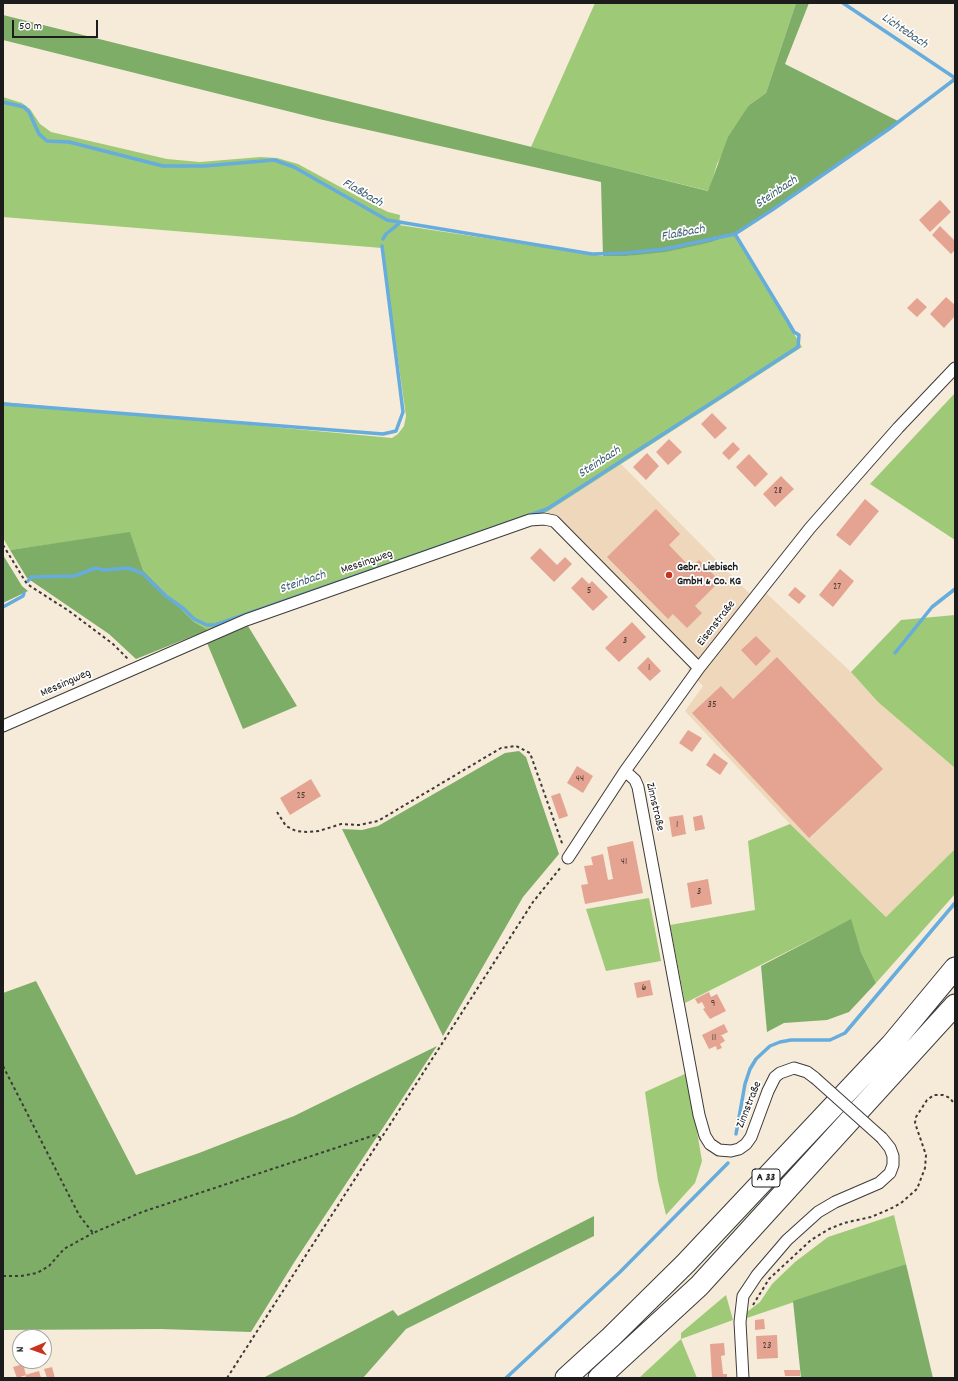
<!DOCTYPE html>
<meta charset="utf-8">
<style>
body{margin:0}
#map{position:relative;width:958px;height:1381px;overflow:hidden;background:#f6ebd8;font-family:Dekko,sans-serif}
canvas{display:block}
.frame{position:absolute;inset:0;border:4px solid #1c1c1c;pointer-events:none}
.north{position:absolute;left:12px;top:1329px;width:40px;height:40px;box-sizing:border-box;background:#fff;border:1px solid #a4a4a4;border-radius:50%;rotate:268deg;font-size:11px;font-weight:700;line-height:16px;text-align:center;color:#1c1c1c}
.north::after{content:'';display:block;margin:auto;width:14px;height:18px;background:#c8321e;clip-path:polygon(50% 0,100% 100%,50% 72%,0 100%)}
.scale{position:absolute;left:12px;top:20px;width:86px;height:18px;box-sizing:border-box;border:2px solid #1c1c1c;border-top:0;padding-left:5px;font-size:12px;line-height:14px;white-space:nowrap;color:#1c1c1c;-webkit-text-stroke:3px #fff;paint-order:stroke}
</style>
<div id="map">
<canvas width="958" height="1381"></canvas>
<div class="frame"></div>
<div class="north">N</div>
<div class="scale">50 m</div>
</div>
<script>
const ctx = document.querySelector('canvas').getContext('2d');
ctx.lineJoin = 'round';
function fill(path, color) { ctx.fillStyle = color; ctx.fill(path, 'evenodd'); }
const shape = rows => new Path2D(rows.map(r => 'M' + r).join(''));
function strokePath(path, color, width, dash) { ctx.strokeStyle = color; ctx.lineWidth = width; ctx.lineCap = dash ? 'butt' : 'round'; ctx.setLineDash(dash || []); ctx.stroke(path); }
function write(font, color, halo, rows, align = 'center') {
  ctx.font = font + ' Dekko,sans-serif'; ctx.lineWidth = 3.5; ctx.setLineDash([]); ctx.textBaseline = 'middle'; ctx.strokeStyle = halo; ctx.fillStyle = color; for (const [text, x, y, turn = 0] of rows) {
    ctx.save(); ctx.translate(x, y); ctx.rotate((+turn || 0) * Math.PI / 180); ctx.textAlign = isNaN(turn) ? turn : align; if (halo) ctx.strokeText(text, 0, 0); ctx.fillText(text, 0, 0); ctx.restore();
  }
}
fill(shape([
 [621,464,748,592,760,602,766,593,851,672,878,702,955,768,955,849,886,917,790,824,685,711,703,686,687,669,698,658,547,512]
]), '#eed7bb');
fill(shape([
 [595,3,796,3,766,93,749,105,717,164,709,191,531,147],
 [3,97,22,103,30,109,40,124,51,132,167,159,200,162,261,157,277,158,298,164,366,201,388,212,400,215,399,225,603,256,627,256,712,242,734,234,802,347,547,512,259,610,208,630,194,622,143,570,130,533,10,550,3,538,3,402,392,438,398,434,404,426,406,416,382,248,3,217],
 [955,393,955,540,870,484],
 [955,615,955,768,878,702,851,672,901,620],
 [790,824,886,917,955,849,955,894,876,983,861,952,850,920,685,1003,670,925,755,910,748,841],
 [649,898,661,961,606,971,586,909],
 [687,1073,702,1161,695,1183,666,1215,658,1181,645,1092],
 [894,1215,906,1264,744,1319,747,1312,760,1302,772,1284,795,1262,828,1237],
 [726,1295,733,1320,681,1339,697,1378,639,1378,681,1339,681,1333]
]), '#9ec976');
fill(shape([
 [796,3,809,3,785,64,900,122,807,187,734,234,712,242,665,252,627,256,603,256,601,182,319,119,3,40,3,15,708,191,728,137,749,105,766,93],
 [130,532,143,570,194,622,208,630,136,659,109,634,27,578,10,550],
 [3,555,22,586,28,591,3,603],
 [248,626,297,706,243,729,207,643],
 [519,751,526,757,559,854,523,897,443,1036,342,829,362,830,378,826,505,753],
 [851,919,861,952,876,983,849,1012,827,1020,784,1023,767,1032,761,966],
 [36,981,136,1175,199,1153,294,1116,437,1046,295,1261,251,1332,161,1329,3,1330,3,993],
 [594,1216,594,1236,406,1329,363,1378,263,1378,393,1310,398,1316],
 [906,1264,933,1378,801,1378,793,1301]
]), '#7ead67');
strokePath(shape([
 [843,3,955,78],
 [3,102,24,107,29,112,39,134,47,141,69,142,163,166,204,166,274,160,294,167,387,220,592,254,626,253,665,249,735,234,772,210,889,129,955,79],
 [383,239,386,234,401,222],
 [3,404,383,434,396,431,403,412,382,246],
 [28,581,31,577,74,576,96,568,104,570,128,568,142,573,166,596,184,609,194,619,207,625,215,625,547,509,798,347,799,335,794,332,787,320,735,234],
 [3,607,23,596,24,593],
 [895,653,932,607,955,589],
 [736,1134,745,1084,750,1069,756,1059,770,1046,780,1042,791,1040,830,1040,845,1033,955,903],
 [506,1378,620,1272,728,1163]
]), '#66acdc', 3.5);
fill(shape([
 [940,200,951,212,930,232,919,220],
 [940,226,955,241,955,250,951,254,932,235],
 [946,297,955,305,955,316,944,328,930,314],
 [917,298,927,307,917,317,907,308],
 [712,413,727,428,715,439,701,424],
 [669,439,682,452,668,465,656,452],
 [733,442,740,449,729,460,722,453],
 [647,453,659,466,646,480,633,467],
 [749,454,768,474,755,487,736,467],
 [781,476,794,489,775,507,763,494],
 [865,499,879,511,850,546,836,535],
 [656,509,680,534,669,545,691,568,699,560,720,581,695,606,702,613,687,628,673,614,668,619,607,557],
 [540,548,557,565,565,557,572,564,554,582,530,558],
 [840,569,854,581,833,607,819,595],
 [582,577,589,584,592,581,608,597,593,611,571,588],
 [795,587,806,596,799,604,788,595],
 [632,622,646,637,619,662,605,648],
 [756,636,771,651,756,666,741,650],
 [648,657,661,671,650,681,637,668],
 [777,657,883,769,809,838,692,713,721,686,733,699],
 [688,730,702,738,692,752,679,743],
 [714,753,728,763,720,775,706,765],
 [577,766,593,776,583,793,567,783],
 [311,779,321,796,290,815,280,798],
 [560,793,568,816,559,819,551,796],
 [683,815,686,834,672,837,669,817],
 [702,815,705,829,695,831,693,817],
 [633,841,643,893,585,904,581,885,588,884,584,866,593,865,591,857,603,854,608,880,613,879,607,847],
 [708,879,712,904,691,908,687,883],
 [650,980,653,995,637,998,634,983],
 [709,992,711,997,717,994,726,1011,710,1019,703,1009,705,1008,702,1002,698,1004,695,999],
 [724,1024,728,1032,720,1036,722,1036,725,1041,720,1044,722,1048,717,1050,716,1046,709,1049,702,1035],
 [764,1319,765,1329,755,1330,755,1320],
 [777,1335,778,1358,757,1359,756,1336],
 [724,1343,725,1355,721,1356,722,1364,723,1374,727,1374,727,1378,712,1378,710,1344],
 [23,1364,26,1375,17,1378,13,1367],
 [52,1367,55,1378,47,1378,44,1369],
 [784,1370,800,1370,800,1376,785,1376],
 [39,1371,41,1378,26,1378,25,1375]
]), '#e4a491');
const minor = shape([
 [3,726,246,620,530,520,544,519,554,521,699,668],
 [625,771,635,780,638,787,699,1115,705,1136,710,1144,719,1150,731,1151,739,1149,746,1144,751,1137,768,1091,775,1077,780,1073,794,1068,807,1072,815,1078],
 [568,858,625,771,699,668,810,528,898,428,955,368],
 [743,1378,740,1322,743,1296,757,1275,787,1240,818,1212,835,1202,879,1183,890,1173,893,1165,893,1156,890,1148,882,1138]
]);
const motorway = shape([
 [566,1378,611,1337,686,1263,891,1045,955,968],
 [599,1378,699,1286,955,1005]
]);
strokePath(minor, '#3d3b38', 13);
strokePath(motorway, '#3d3b38', 23);
strokePath(shape([
 [3,545,27,584,69,611,113,644,129,660],
 [277,812,286,826,296,831,307,832,319,831,341,824,359,825,378,821,501,748,516,746,530,753,563,846],
 [3,1066,79,1215,93,1233,142,1212,375,1135,381,1138],
 [3,1276,21,1276,37,1273,49,1266,64,1249,93,1233],
 [753,1305,769,1279,811,1240,829,1229,844,1223,871,1217,890,1209,901,1203,917,1189,925,1168,926,1155,915,1123,916,1117,927,1100,934,1095,943,1095,950,1098,955,1105],
 [227,1378,533,902,561,867]
]), '#3d3b38', 2, [3, 3]);
strokePath(minor, '#fff', 11);
strokePath(motorway, '#fff', 21);
const minorBridge = shape([
 [815,1078,882,1138]
]);
strokePath(minorBridge, '#3d3b38', 13, []);
strokePath(minorBridge, '#fff', 11);
for (const [x, y, r, color] of [
 [669,575,4,"#c8321e"]
]) { const dot = new Path2D(); dot.arc(x, y, r, 0, 2 * Math.PI); ctx.fillStyle = color; ctx.fill(dot); strokePath(dot, '#fff', 1.5); }
write('10px', '#4e3e39', null, [
 ["28",778,492],
 ["27",837,588],
 ["5",589,592],
 ["3",625,642],
 ["1",649,669],
 ["35",712,706],
 ["44",580,780],
 ["25",301,797],
 ["1",677,826],
 ["41",624,863],
 ["3",699,893],
 ["6",644,989],
 ["9",713,1005],
 ["11",714,1039],
 ["23",767,1347]
]);
for (const [x, y, w] of [
 [766,1178,28]
]) { const box = new Path2D(); box.roundRect(x - w / 2, y - 9, w, 18, 3); ctx.fillStyle = '#fff'; ctx.fill(box); strokePath(box, '#1c1c1c', 1); }
write('bold 11px', '#1c1c1c', null, [
 ["A 33",766,1178]
]);
write('12px', '#1c1c1c', '#fff', [
 ["Messingweg",367,563,-19],
 ["Eisenstraße",717,624,-52],
 ["Messingweg",66,684,-24],
 ["Zinnstraße",654,807,77],
 ["Zinnstraße",750,1105,-68]
]);
write('bold 12px', '#1c1c1c', '#fff', [
 ["Gebr. Liebisch",677,568],
 ["GmbH & Co. KG",677,582]
], 'left');
write('italic 13px', '#3d5d72', '#fff', [
 ["Lichtebach",904,32,34],
 ["Steinbach",777,193,-34],
 ["Flaßbach",362,194,30],
 ["Flaßbach",683,234,-11],
 ["Steinbach",600,463,-33],
 ["Steinbach",303,583,-19]
]);
</script>
